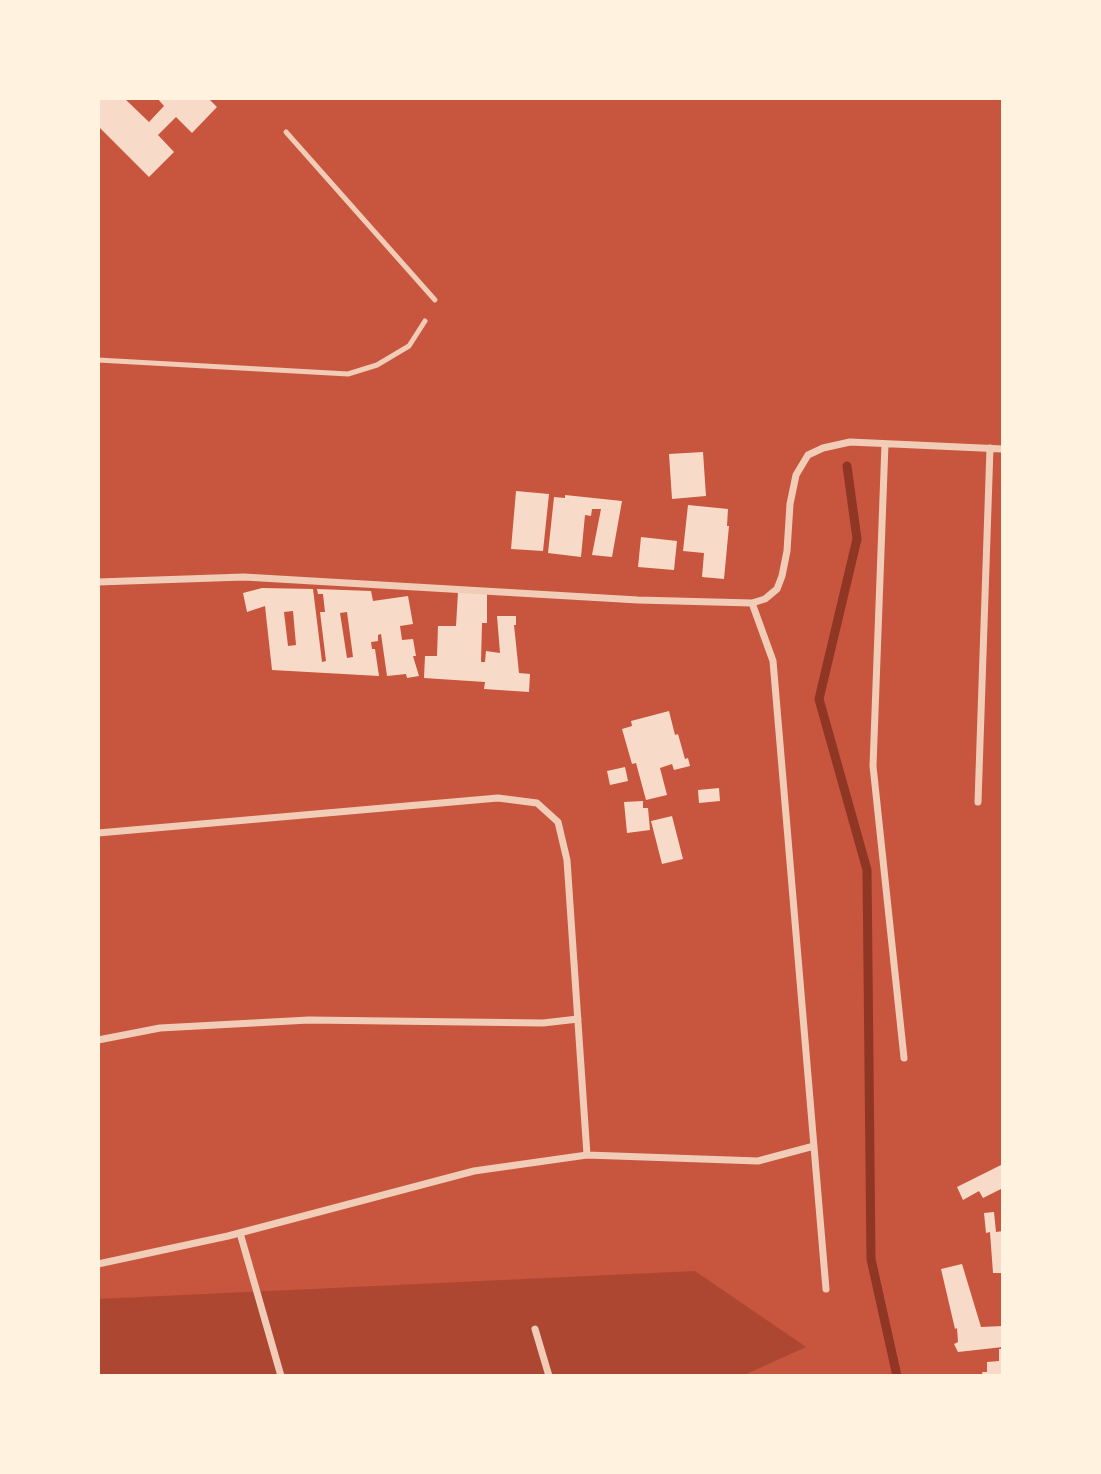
<!DOCTYPE html>
<style>
body{margin:0}
#map{position:relative;width:1101px;height:1474px;overflow:hidden;background:#c8553d;font-family:Ubuntu,sans-serif}
canvas{display:block}
.frame{position:absolute;inset:0;border:100px solid #fff3e0;pointer-events:none}
</style>
<div id="map">
<canvas width="1101" height="1474"></canvas>
<div class="frame"></div>
</div>
<script>
const ctx = document.querySelector('canvas').getContext('2d');
ctx.lineJoin = 'round';
function fill(path, color) { ctx.fillStyle = color; ctx.fill(path, 'evenodd'); }
const shape = rows => new Path2D(rows.map(r => 'M' + r).join(''));
function strokePath(path, color, width, dash) { ctx.strokeStyle = color; ctx.lineWidth = width; ctx.lineCap = dash ? 'butt' : 'round'; ctx.setLineDash(dash || []); ctx.stroke(path); }
fill(shape([
 [695,1271,806,1347,742,1376,98,1376,98,1299]
]), '#ae4732');
strokePath(shape([
 [847,466,857,539,819,699,867,870,871,1259,897,1376]
]), '#8f3625', 9);
fill(shape([
 [98,98,124,98,149,122,164,106,157,98,208,98,217,107,192,133,176,117,158,135,174,152,149,177,98,126],
 [703,452,706,496,672,499,669,454],
 [516,491,549,494,543,551,511,549],
 [565,495,622,501,612,557,592,555,601,509,592,509,591,516,585,515,581,557,548,553,554,497,565,498],
 [688,505,728,509,727,526,729,526,724,579,702,577,704,553,683,551],
 [641,537,677,541,674,570,638,567],
 [262,588,313,589,322,662,326,661,320,612,325,612,323,594,318,594,317,589,371,591,373,601,408,596,413,624,400,626,402,640,413,639,416,656,413,656,419,676,407,678,406,674,387,676,381,634,378,635,378,641,371,642,372,649,375,649,379,676,272,670,265,606,247,612,243,593],
 [293,611,296,645,288,646,284,612],
 [347,612,353,657,347,658,340,613],
 [458,592,487,594,487,623,482,623,481,662,485,662,486,651,500,653,497,616,516,616,516,625,514,625,519,673,530,674,529,692,484,689,485,682,424,678,425,656,437,656,438,626,456,626],
 [669,711,675,735,678,734,685,759,688,758,690,766,674,770,672,764,660,768,667,795,646,800,636,763,632,764,622,729,632,726,631,721],
 [625,767,628,781,610,785,607,771],
 [719,788,720,801,699,803,698,790],
 [643,801,643,808,648,808,650,830,627,833,624,802],
 [672,816,683,859,662,864,651,821],
 [1003,1164,1003,1188,983,1198,979,1191,963,1200,957,1187],
 [994,1212,996,1232,1003,1231,1003,1273,993,1273,990,1232,986,1233,984,1213],
 [962,1264,981,1327,1003,1326,1003,1347,958,1352,954,1344,958,1342,957,1328,955,1329,941,1269],
 [999,1349,1003,1349,1003,1376,983,1376,982,1372,987,1372,987,1362,999,1361]
]), '#f7dbc8');
strokePath(shape([
 [286,132,435,300],
 [98,360,348,374,377,365,409,346,425,321]
]), '#f1ccb7', 5);
strokePath(shape([
 [885,444,873,766,904,1058],
 [98,582,244,577,638,600,752,603,765,599,777,589,782,576,787,551,790,504,796,475,808,455,823,448,850,442,1003,449],
 [752,603,773,661,826,1289],
 [978,802,990,448],
 [98,833,498,798,537,803,558,822,567,860,587,1155],
 [98,1040,160,1028,309,1020,543,1023,578,1019],
 [240,1233,281,1376],
 [98,1264,228,1236,474,1171,587,1155,758,1161,814,1146],
 [535,1329,549,1376]
]), '#f1ccb7', 7);
</script>
